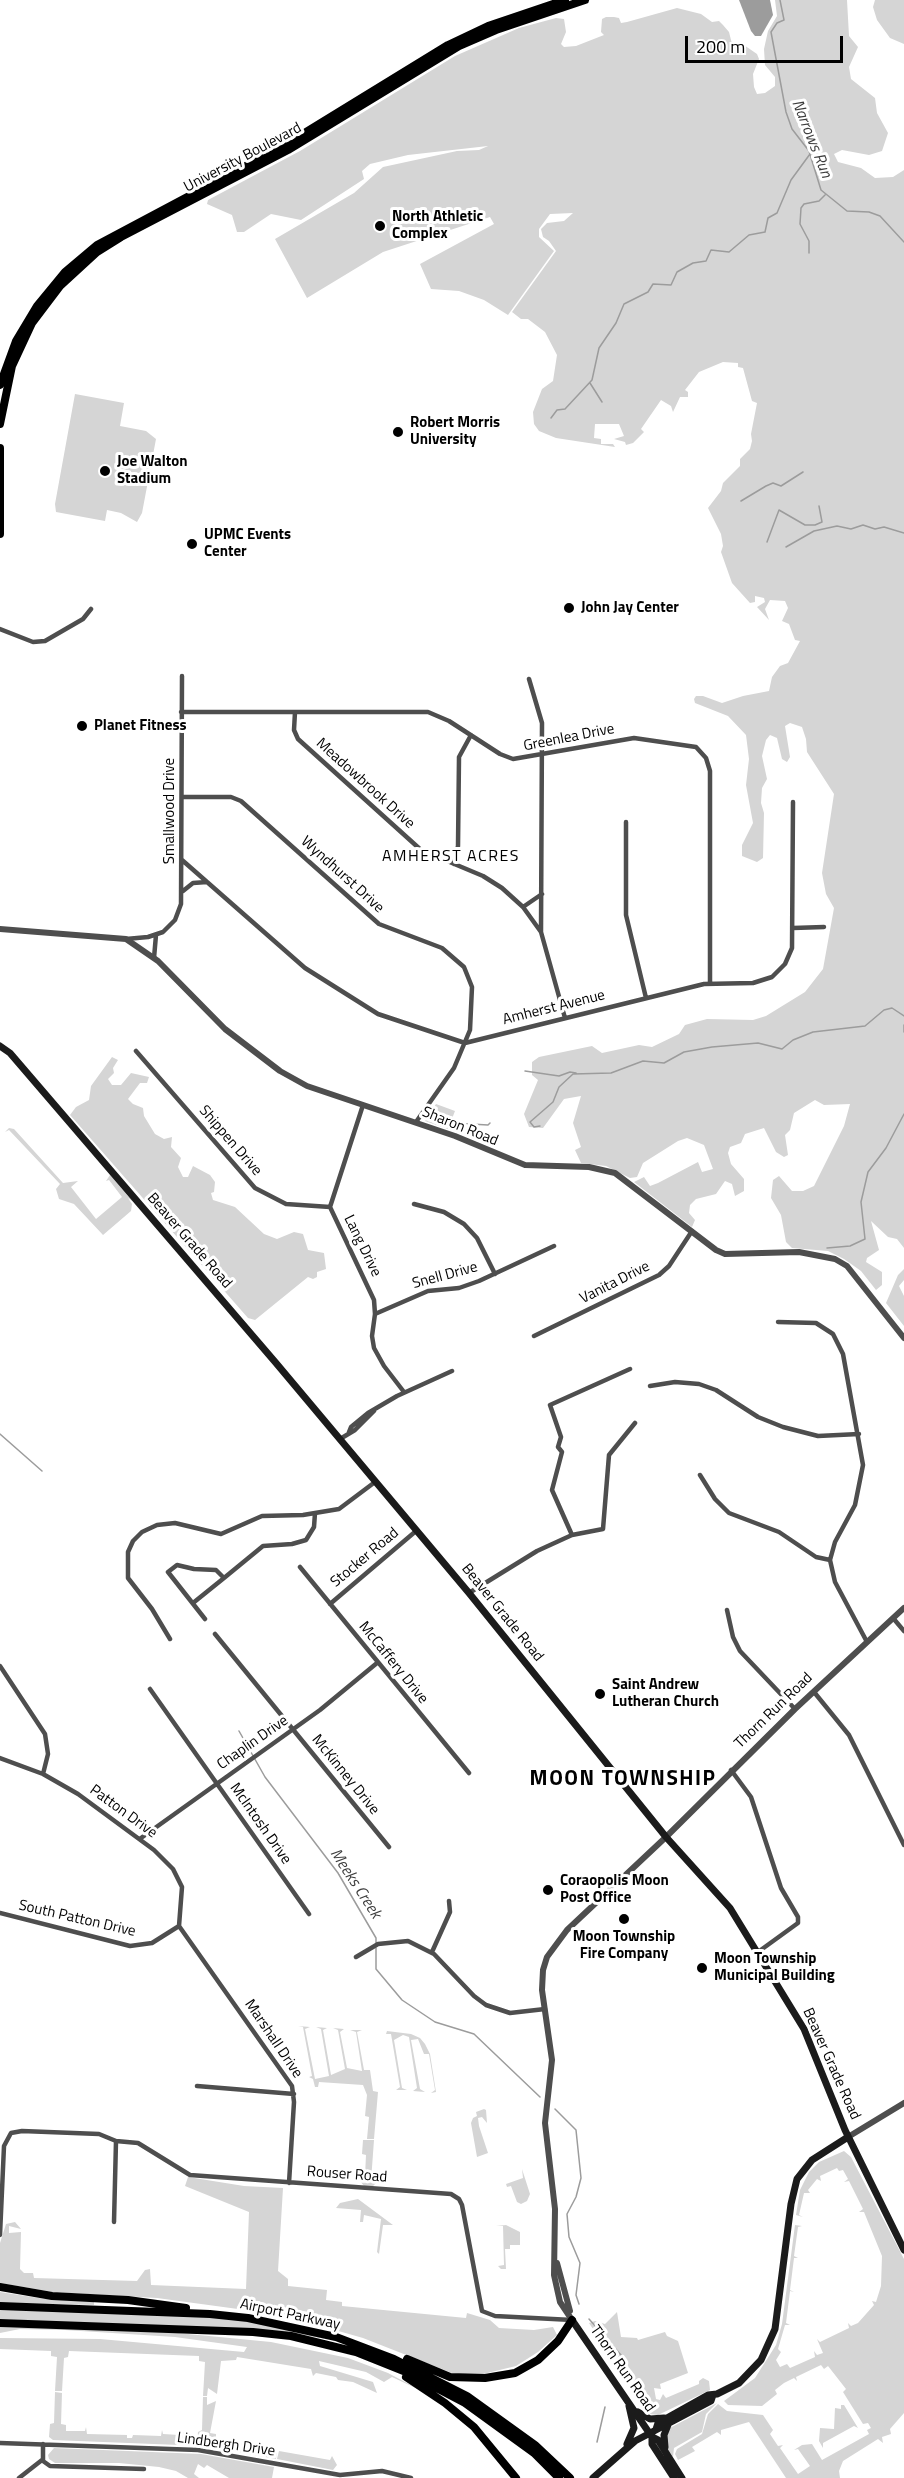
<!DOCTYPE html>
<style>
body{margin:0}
#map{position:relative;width:904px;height:2478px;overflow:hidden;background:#fff;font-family:"Titillium Web",sans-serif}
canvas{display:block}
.scale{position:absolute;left:685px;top:36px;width:158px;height:27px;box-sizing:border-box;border:3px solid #000;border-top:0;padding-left:8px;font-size:18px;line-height:21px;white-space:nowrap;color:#000;-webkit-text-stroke:4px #fff;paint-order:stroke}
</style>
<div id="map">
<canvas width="904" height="2478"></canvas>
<div class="scale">200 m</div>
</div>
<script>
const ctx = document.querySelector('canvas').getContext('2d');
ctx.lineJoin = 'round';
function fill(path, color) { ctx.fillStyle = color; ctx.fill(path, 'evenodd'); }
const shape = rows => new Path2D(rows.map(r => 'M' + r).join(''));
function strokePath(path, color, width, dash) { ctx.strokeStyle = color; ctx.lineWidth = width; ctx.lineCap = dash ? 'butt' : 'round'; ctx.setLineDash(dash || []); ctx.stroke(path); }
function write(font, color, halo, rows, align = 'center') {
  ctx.font = font + ' "Titillium Web",sans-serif'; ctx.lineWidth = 6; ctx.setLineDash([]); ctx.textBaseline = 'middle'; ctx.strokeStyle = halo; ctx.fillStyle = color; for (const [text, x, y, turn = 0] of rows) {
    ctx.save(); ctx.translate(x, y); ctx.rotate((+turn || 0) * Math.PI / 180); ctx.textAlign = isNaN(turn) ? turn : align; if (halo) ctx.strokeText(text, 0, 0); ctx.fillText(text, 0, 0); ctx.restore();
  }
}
fill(shape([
 [775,0,847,0,849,36,858,47,849,67,851,79,875,98,877,113,888,133,882,151,869,155,842,150,834,154,838,162,861,168,875,178,893,177,904,170,904,1248,897,1239,888,1237,871,1221,879,1250,867,1258,866,1262,882,1272,882,1285,876,1290,861,1271,844,1259,828,1251,792,1248,786,1242,781,1215,771,1198,773,1180,779,1176,792,1191,803,1191,814,1186,844,1126,850,1104,824,1105,815,1100,794,1113,790,1130,785,1135,788,1155,784,1157,776,1152,764,1128,745,1134,741,1143,730,1147,728,1153,731,1164,744,1179,744,1191,735,1196,732,1184,725,1181,716,1194,696,1199,690,1205,689,1213,695,1220,692,1227,634,1182,644,1177,650,1186,658,1183,698,1162,702,1172,713,1169,704,1145,687,1138,678,1141,643,1163,637,1177,630,1178,606,1166,581,1163,575,1150,581,1147,573,1123,581,1096,564,1099,543,1128,529,1127,524,1114,538,1080,532,1075,532,1062,539,1057,592,1046,602,1053,639,1045,652,1047,679,1034,685,1025,707,1019,753,1020,766,1016,805,992,823,969,834,908,826,894,822,873,834,794,807,752,806,739,802,727,790,723,785,726,790,757,787,762,782,759,777,738,770,735,766,740,762,756,767,779,762,788,761,803,764,813,763,858,757,862,742,856,742,845,753,823,746,785,749,759,746,735,728,716,695,703,694,699,696,696,703,696,722,703,743,696,769,691,772,677,780,666,788,663,800,641,795,640,789,624,782,621,788,608,785,601,770,600,765,609,769,620,757,607,765,602,764,598,755,596,755,602,750,603,732,583,721,552,723,546,721,534,708,508,721,491,723,483,740,466,740,459,750,449,752,441,751,434,757,403,752,401,743,368,738,367,738,363,723,362,699,372,685,390,688,392,688,397,680,397,673,412,671,406,661,400,641,429,644,432,633,443,626,445,625,442,614,439,624,436,619,424,595,424,594,438,601,439,601,444,613,444,615,447,556,438,539,431,534,424,533,412,542,389,553,381,557,355,545,332,528,319,521,319,512,312,556,251,549,241,543,237,541,229,547,223,564,221,573,213,550,214,539,229,539,237,554,251,508,315,484,300,459,291,431,289,420,264,494,224,490,217,383,252,307,298,275,239,354,193,383,167,457,151,479,150,488,146,408,155,370,164,362,171,364,179,301,220,271,214,244,232,237,232,232,215,207,204,208,200,300,151,455,56,519,28,556,18,564,19,566,32,561,44,564,47,576,46,604,35,601,32,602,19,606,17,614,17,619,18,621,23,627,22,677,8,701,14,712,22,719,21,723,25,729,32,732,44,741,43,757,54,759,59,753,74,754,87,757,94,765,93,775,86,775,77,765,65,764,49,768,31,777,16],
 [875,0,904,0,904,44,890,38,877,20,873,7],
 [75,394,124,403,120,426,146,431,156,439,142,513,137,522,121,513,107,510,105,521,56,512,55,504],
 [112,1057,118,1060,113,1068,114,1073,108,1079,112,1085,121,1085,131,1073,149,1077,147,1083,140,1083,128,1099,133,1104,143,1108,144,1116,155,1134,164,1139,172,1137,171,1147,181,1158,178,1167,183,1177,188,1177,193,1166,210,1175,215,1182,214,1192,211,1193,213,1200,235,1207,264,1234,277,1239,294,1232,303,1234,308,1250,324,1253,326,1269,317,1272,317,1277,313,1279,308,1277,255,1320,248,1318,70,1115,76,1107,89,1100,91,1086],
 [436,1104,455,1111,448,1129,425,1121],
 [9,1128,14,1129,63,1183,78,1181,71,1187,96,1219,122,1197,109,1180,106,1181,110,1175,133,1202,128,1198,132,1204,131,1211,103,1235,74,1204,59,1199,56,1189,60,1184,9,1130,5,1132],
 [904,1269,904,1280,899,1286,904,1296,904,1326,886,1303,898,1275],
 [298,2026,310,2027,305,2029,315,2079,329,2076,321,2029,316,2027,327,2028,323,2030,331,2075,345,2069,338,2030,333,2028,344,2029,340,2032,347,2068,362,2071,356,2032,350,2030,362,2030,357,2032,364,2070,370,2070,373,2091,378,2092,374,2139,367,2139,369,2117,365,2116,367,2095,363,2085,319,2082,318,2087,315,2087,313,2079,309,2077,312,2076,303,2027],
 [387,2031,411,2034,420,2038,425,2044,430,2054,436,2092,431,2093,435,2090,429,2054,424,2054,418,2039,411,2040,420,2089,425,2092,413,2091,417,2088,409,2037,403,2035,394,2040,402,2088,407,2090,396,2090,400,2087,391,2034,386,2034],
 [484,2109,486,2110,487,2123,482,2117,478,2118,479,2126,488,2153,477,2157,471,2123,473,2118,477,2116,476,2112],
 [363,2140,374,2140,371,2181,376,2183,373,2186,364,2186,360,2181,361,2176,365,2176,366,2155,362,2154],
 [844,2151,851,2157,904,2259,904,2413,890,2429,891,2434,882,2437,883,2443,878,2439,843,2461,839,2471,840,2478,786,2478,749,2422,721,2430,721,2435,717,2432,692,2447,695,2451,678,2460,675,2454,677,2449,702,2434,708,2414,718,2404,727,2411,763,2415,773,2430,770,2434,778,2446,783,2445,780,2448,798,2474,810,2466,798,2449,794,2450,802,2445,812,2444,822,2460,869,2434,867,2430,871,2428,868,2423,863,2424,843,2392,846,2389,828,2366,824,2369,821,2365,796,2377,797,2381,794,2378,784,2383,775,2390,777,2394,762,2406,728,2405,724,2401,755,2378,776,2345,782,2324,795,2225,802,2226,798,2227,794,2256,798,2258,794,2258,790,2290,794,2292,790,2291,786,2323,790,2325,785,2325,778,2349,781,2352,776,2360,780,2367,787,2364,790,2368,815,2357,814,2351,817,2355,823,2353,817,2339,820,2342,849,2328,848,2323,851,2326,858,2323,874,2305,872,2301,876,2302,881,2286,882,2256,864,2212,859,2212,863,2209,849,2181,844,2182,848,2179,843,2170,839,2171,837,2168,820,2176,821,2181,817,2179,808,2190,810,2193,804,2193,799,2215,803,2217,796,2215,800,2190,809,2172,819,2162],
 [522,2169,530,2194,527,2201,521,2204,517,2202,511,2186,507,2187,506,2184,523,2178],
 [188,2177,244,2186,283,2188,278,2271,288,2279,288,2286,327,2290,326,2300,342,2302,342,2306,466,2318,467,2313,490,2320,499,2328,534,2330,553,2327,557,2335,538,2352,516,2366,479,2375,452,2373,363,2338,282,2315,157,2298,53,2292,0,2283,0,2243,6,2224,15,2222,21,2229,9,2226,9,2233,21,2232,20,2269,24,2273,33,2273,34,2278,137,2281,145,2270,150,2269,151,2285,246,2289,249,2212,185,2186],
 [358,2199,393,2225,383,2225,379,2254,377,2252,381,2219,364,2215,363,2222,360,2222,361,2210,336,2208,340,2203],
 [506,2225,520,2232,520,2245,510,2245,510,2249,505,2249,506,2269,501,2269,498,2266,504,2265,503,2226,496,2226],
 [0,2292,45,2299,94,2302,94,2305,0,2303],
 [0,2309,226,2318,270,2325,331,2340,298,2334,0,2319],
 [617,2312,621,2337,637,2338,638,2340,665,2332,667,2336,678,2341,688,2373,660,2384,661,2389,654,2388,656,2399,660,2400,663,2394,666,2398,699,2384,699,2381,703,2378,709,2381,710,2390,658,2415,649,2414,589,2323,595,2321,605,2324],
 [0,2327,157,2331,271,2342,348,2358,388,2373,422,2391,392,2377,384,2382,366,2372,319,2361,320,2366,373,2382,377,2393,353,2382,338,2380,336,2377,316,2373,313,2376,311,2369,237,2357,236,2360,221,2361,217,2394,208,2388,207,2396,203,2396,205,2362,199,2361,199,2356,69,2351,68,2357,64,2358,62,2391,55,2391,57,2357,51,2356,51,2351,0,2349,0,2338,100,2339,244,2352,247,2347,175,2337,65,2330,20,2329,0,2333],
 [55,2392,62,2393,61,2424,66,2425,66,2431,85,2431,86,2427,87,2434,127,2435,127,2438,132,2438,133,2435,161,2436,162,2430,163,2434,179,2435,181,2430,186,2434,186,2442,179,2445,53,2440,49,2437,50,2424,54,2423],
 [203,2397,207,2397,207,2405,216,2401,210,2433,216,2434,216,2439,277,2450,276,2459,200,2445,197,2443,198,2432,202,2430],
 [717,2403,706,2414,702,2432,674,2448,673,2457,663,2442,668,2429],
 [841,2405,844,2405,858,2428,854,2426,823,2443,823,2448,819,2441,820,2428,834,2429,835,2408,841,2409],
 [54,2448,201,2454,274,2467,272,2478,229,2478,207,2465,204,2468,198,2464,194,2474,199,2478,188,2478,176,2471,159,2467,119,2463,55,2463,49,2459,48,2455],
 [279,2451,330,2460,332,2456,337,2465,333,2470,277,2459]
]), '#d5d5d5');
fill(shape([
 [739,0,770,0,773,15,761,36,755,36,751,31]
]), '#9c9c9c');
strokePath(shape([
 [780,0,784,20,777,23,771,32,786,112,792,129,809,151,821,190,847,211,869,212,880,216,904,242],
 [809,253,809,241,800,224,801,208,804,204,819,201,825,195],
 [590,383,602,402],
 [551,418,557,410,565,409,592,380,599,348,616,323,624,304,648,292,653,284,671,285,677,272,693,263,706,261,711,250,729,252,749,235,765,232,768,218,777,213,791,180,810,154],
 [741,501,766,486,773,483,781,486,803,472],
 [767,542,779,510,805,525,815,525,822,522,819,506],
 [786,547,814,531,837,526,851,529,863,525,875,529,884,527,904,533],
 [904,1025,904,1032],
 [525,1071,559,1076,570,1072,576,1073],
 [453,1123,488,1125,490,1123],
 [540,1126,534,1127,530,1122,553,1102,559,1087,573,1074,611,1073,643,1061,664,1063,684,1052,712,1047,758,1043,782,1049,793,1040,813,1032,865,1026,884,1010,892,1008,904,1016],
 [827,1248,850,1246,865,1239,861,1202,868,1172,886,1148,904,1114],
 [0,1434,42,1471],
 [239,1731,265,1777,338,1873,376,1938,376,1943],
 [376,1948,376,1969,402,2000,435,2022,474,2034,540,2097],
 [555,2109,576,2130,581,2178,576,2197,567,2214,569,2237,580,2263,576,2295,579,2304],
 [589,2319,621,2355,621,2361],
 [597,2442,605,2407]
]), '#9c9c9c', 1.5);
strokePath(shape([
 [0,629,33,642,45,641,83,619,91,609],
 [529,679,542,723,541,932],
 [181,712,428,712,449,721,500,754,513,759,634,738,696,747,706,758,710,771,710,983],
 [295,712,294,730,298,739,421,850,483,876,502,888,523,907,541,932,565,1018],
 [182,797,231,797,241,801,379,924,442,948,464,967,472,987,470,1030,454,1068,416,1122],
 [626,822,626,915,646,998],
 [182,860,305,968,378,1014,465,1043,704,984,753,983,772,977,785,964,792,948,793,802],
 [454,864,458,846,459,757,471,735],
 [183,891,193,883,207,882],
 [523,907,542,894],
 [793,928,824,927],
 [126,939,148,937,163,932,175,920,181,904,182,676],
 [154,958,156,935],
 [136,1051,255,1188,286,1204,330,1207],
 [363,1105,330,1207,374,1300,375,1314,372,1336,374,1348,384,1366,404,1392],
 [414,1204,444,1212,464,1224,477,1238,495,1274],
 [375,1314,428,1291,459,1288,479,1281,554,1246],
 [778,1322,816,1323,833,1334,843,1354,863,1465,855,1505,835,1542,830,1560,835,1582,867,1642],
 [534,1336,659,1275,669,1266,692,1231],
 [650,1386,675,1382,699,1384,716,1390,758,1417,783,1427,818,1436,859,1434],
 [349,1432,351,1427,368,1413,397,1396,452,1371],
 [340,1439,355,1430,374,1411],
 [700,1475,715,1499,729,1513,779,1532,816,1557,830,1560],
 [572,1535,552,1490,562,1452,558,1447,561,1437,550,1405,630,1369],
 [300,1567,469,1773],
 [469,1593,537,1551,572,1535,603,1529,609,1455,635,1423],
 [193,1603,224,1578],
 [330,1604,416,1531],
 [727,1610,733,1637,740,1651,795,1709],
 [893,1618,904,1631],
 [205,1619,168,1572,177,1565,194,1569,216,1570,224,1578,263,1546,292,1544,306,1540,314,1527,315,1513],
 [215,1634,389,1847],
 [170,1639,152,1609,128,1578,128,1552,133,1541,142,1532,157,1525,175,1523,221,1534,262,1516,303,1515,339,1509,375,1482],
 [0,1666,45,1734,48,1754,43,1774],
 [150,1689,309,1914],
 [814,1692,849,1735,904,1845],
 [0,1758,43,1774,78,1794,154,1850,173,1869,182,1887,179,1926],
 [731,1770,751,1797,781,1888,798,1917,798,1923,758,1952],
 [141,1838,320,1710,377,1663],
 [0,1913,130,1946,152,1943,179,1926],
 [179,1926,292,2086,294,2102,289,2183],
 [432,1952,450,1912,449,1901],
 [356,1957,378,1944,408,1941,434,1954,474,1996,486,2005,510,2013,545,2009],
 [197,2086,294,2094],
 [114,2222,116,2141,138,2143,190,2175,451,2194,459,2199,462,2205,482,2311,495,2316,572,2320],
 [0,2235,4,2146,11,2133,22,2131,99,2134,116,2141],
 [0,2443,198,2450,340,2475,382,2471,411,2478],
 [43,2444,43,2461,50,2466,144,2469],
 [19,2478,42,2460]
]), '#4e4e4e', 4.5);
strokePath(shape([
 [0,929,126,939,158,961,225,1029,280,1071,307,1086,455,1136,525,1165,589,1167,615,1173,716,1250,725,1254,799,1252,835,1259,847,1266,904,1338],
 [848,2137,904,2103],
 [557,2263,570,2311],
 [572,2320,560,2302,554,2275,555,2209,545,2123,552,2060,542,1990,543,1970,547,1957,567,1930,666,1837,795,1709,904,1608]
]), '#4e4e4e', 6);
strokePath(shape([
 [0,1046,10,1053,276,1363,469,1593,666,1837,730,1908,804,2029,845,2130,904,2250],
 [572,2320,652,2437,658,2440,682,2478],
 [638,2412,650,2419,664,2418],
 [656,2429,658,2423,708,2395,717,2394,739,2383,761,2360,775,2329,791,2204,797,2179,812,2160,848,2137],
 [652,2437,652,2444,674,2478],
 [627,2444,634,2428,629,2406],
 [665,2447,664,2435,668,2425],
 [593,2478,635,2441,711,2401,713,2395]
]), '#1b1b1b', 7);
strokePath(shape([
 [0,385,16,341,37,306,65,272,97,245,285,145,448,45,488,26,565,0],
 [0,424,12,366,32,323,60,286,97,252,121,237,288,150,459,46,496,30,585,0],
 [0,448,0,534]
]), '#000', 8);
strokePath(shape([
 [0,2287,52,2296,128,2300,186,2308],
 [0,2306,210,2314,248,2318,336,2337,394,2359,467,2396,535,2445,570,2478],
 [0,2323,253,2332,291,2336,356,2352,406,2372,465,2403,534,2453,559,2478],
 [407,2359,450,2377,485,2378,515,2373,538,2360,558,2341,572,2320],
 [406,2377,445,2403,474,2427,516,2478]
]), '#000', 8);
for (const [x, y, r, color] of [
 [380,226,6,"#000"],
 [398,432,6,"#000"],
 [105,471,6,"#000"],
 [192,544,6,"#000"],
 [569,608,6,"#000"],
 [82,726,6,"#000"],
 [600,1694,6,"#000"],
 [548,1890,6,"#000"],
 [624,1919,6,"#000"],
 [702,1968,6,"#000"]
]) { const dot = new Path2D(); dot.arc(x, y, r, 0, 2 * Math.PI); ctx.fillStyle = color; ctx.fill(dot); strokePath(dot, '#fff', 2); }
write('15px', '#000', '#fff', [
 ["University Boulevard",243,158,-28],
 ["Greenlea Drive",569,738,-11],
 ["Meadowbrook Drive",365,784,42],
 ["Smallwood Drive",170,811,-90],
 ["Wyndhurst Drive",342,875,42],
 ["Amherst Avenue",554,1008,-14],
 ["Sharon Road",460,1127,22],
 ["Shippen Drive",230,1141,49],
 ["Beaver Grade Road",189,1241,49],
 ["Lang Drive",362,1246,64],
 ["Snell Drive",445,1276,-15],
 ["Vanita Drive",615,1283,-27],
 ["Stocker Road",365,1558,-40],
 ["Beaver Grade Road",502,1613,51],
 ["McCaffery Drive",393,1663,51],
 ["Thorn Run Road",774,1711,-44],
 ["Chaplin Drive",253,1743,-35],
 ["McKinney Drive",345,1775,51],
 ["Patton Drive",123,1812,36],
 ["McIntosh Drive",260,1824,55],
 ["South Patton Drive",77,1919,13],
 ["Marshall Drive",273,2039,56],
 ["Beaver Grade Road",831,2064,66],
 ["Rouser Road",347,2175,4],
 ["Airport Parkway",290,2315,12],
 ["Thorn Run Road",622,2369,55],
 ["Lindbergh Drive",226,2445,8]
]);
write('bold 15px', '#000', '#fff', [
 ["North Athletic",392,217],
 ["Complex",392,234],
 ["Robert Morris",410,423],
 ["University",410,440],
 ["Joe Walton",117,462],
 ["Stadium",117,479],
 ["UPMC Events",204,535],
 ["Center",204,552],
 ["John Jay Center",581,608],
 ["Planet Fitness",94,726],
 ["Saint Andrew",612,1685],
 ["Lutheran Church",612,1702],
 ["Coraopolis Moon",560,1881],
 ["Post Office",560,1898],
 ["Moon Township",624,1937,"center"],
 ["Fire Company",624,1954,"center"],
 ["Moon Township",714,1959],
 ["Municipal Building",714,1976]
], 'left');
write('italic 16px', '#3d3d3d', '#fff', [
 ["Narrows Run",811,139,68],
 ["Meeks Creek",355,1884,57]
]);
ctx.letterSpacing = '1.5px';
write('16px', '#000', '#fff', [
 ["AMHERST ACRES",451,857]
]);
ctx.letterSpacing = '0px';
ctx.letterSpacing = '1.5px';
write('bold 21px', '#000', '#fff', [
 ["MOON TOWNSHIP",623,1780]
]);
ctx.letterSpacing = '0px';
</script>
